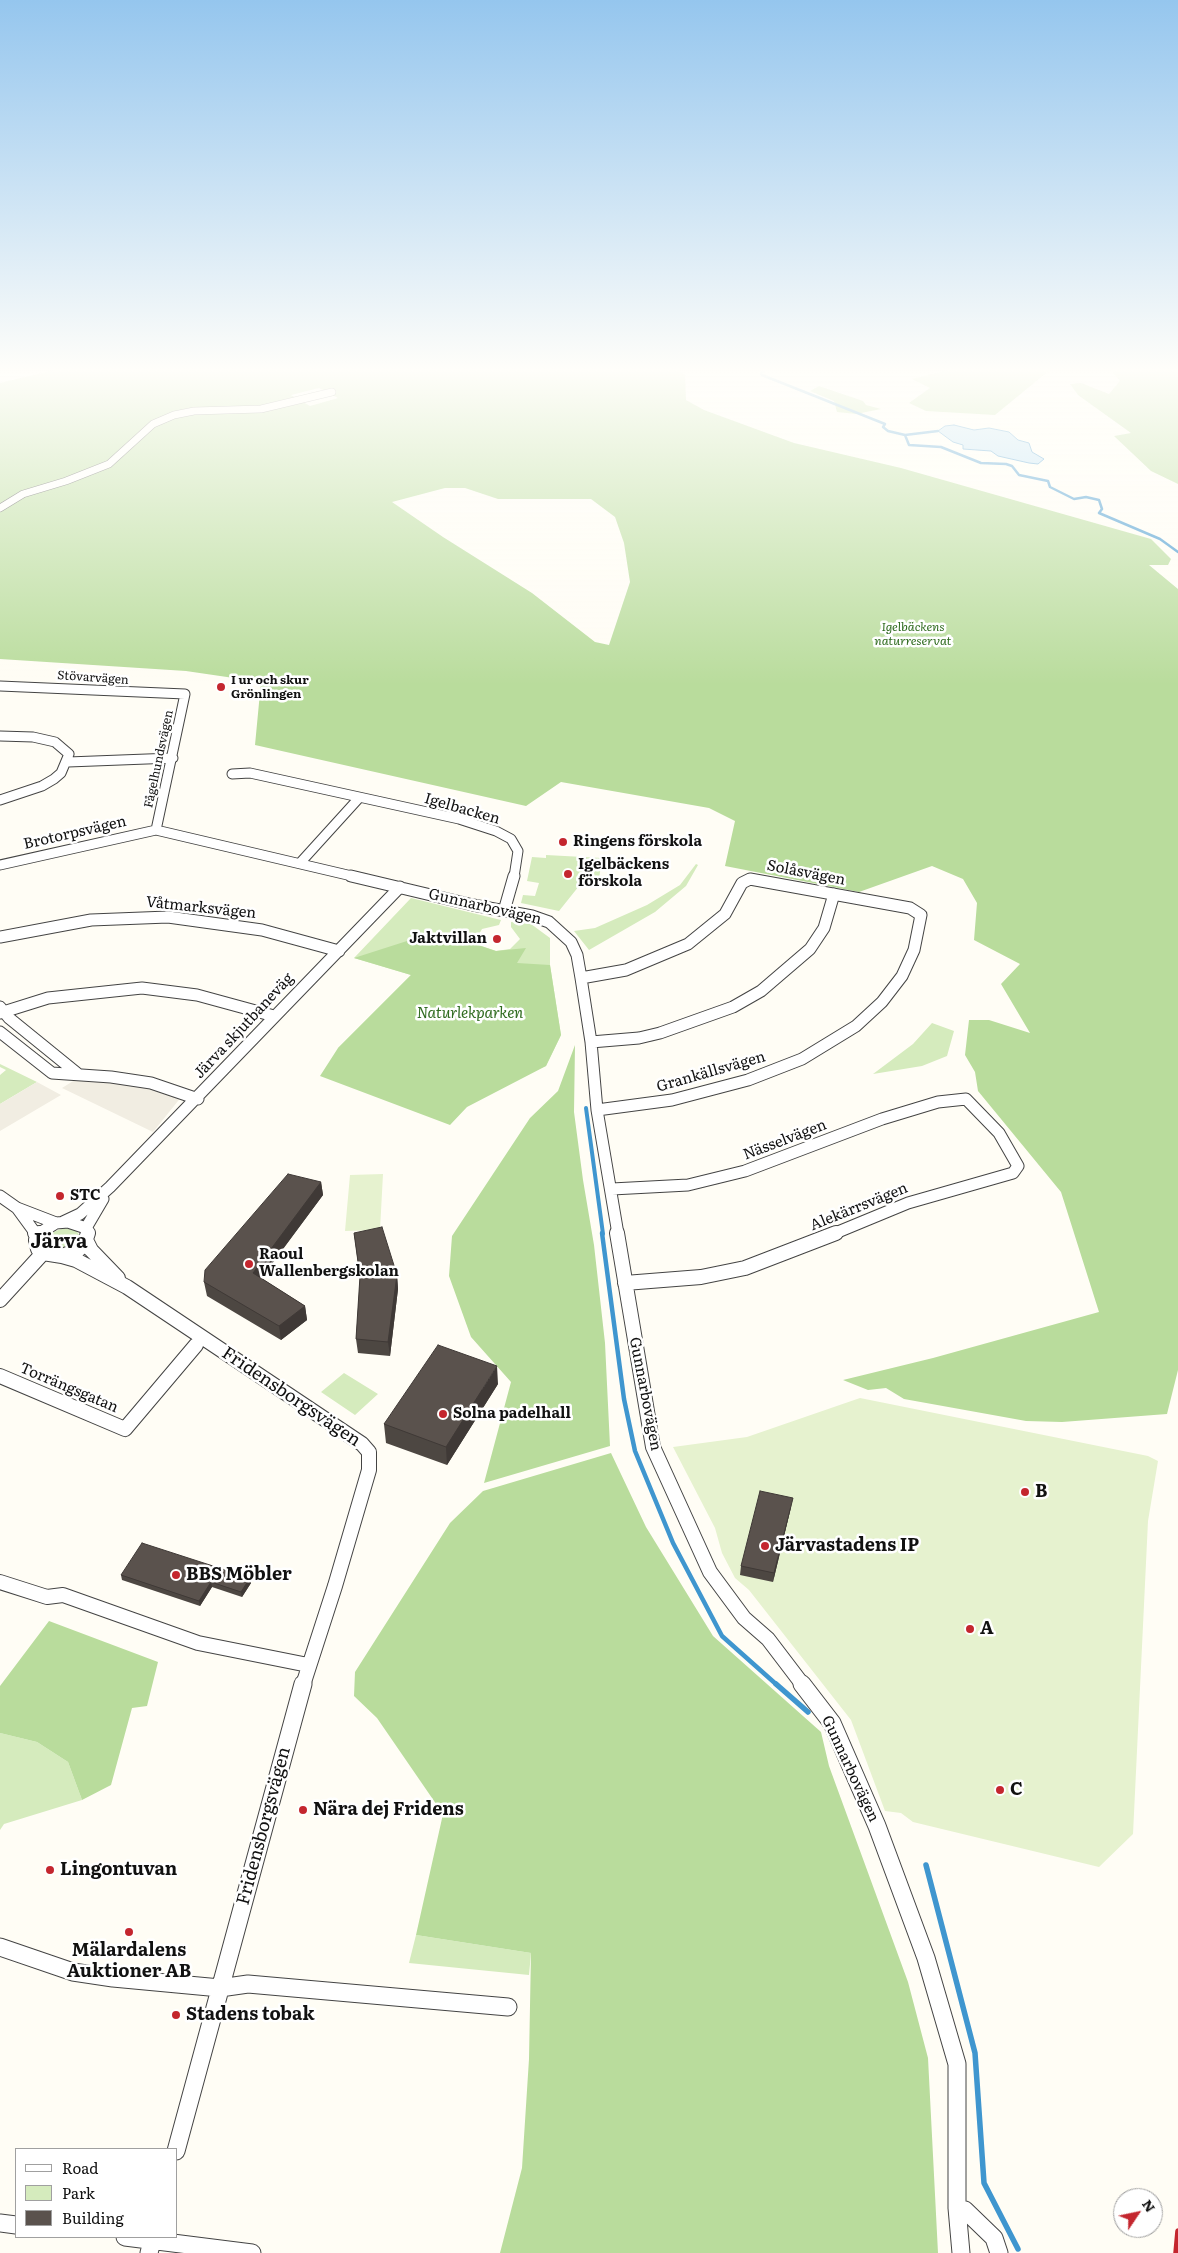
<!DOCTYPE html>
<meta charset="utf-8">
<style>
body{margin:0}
#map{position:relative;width:1178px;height:2253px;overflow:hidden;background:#fffdf5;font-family:Literata,serif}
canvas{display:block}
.legend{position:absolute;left:15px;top:2148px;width:162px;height:90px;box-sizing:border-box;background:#fff;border:1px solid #a0a0a0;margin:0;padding:6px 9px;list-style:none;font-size:15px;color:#111}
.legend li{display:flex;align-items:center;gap:10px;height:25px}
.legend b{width:25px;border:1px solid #a0a0a0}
.north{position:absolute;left:1113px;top:2188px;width:50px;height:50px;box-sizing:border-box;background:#fff;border:1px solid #a0a0a0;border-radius:50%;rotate:56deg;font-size:14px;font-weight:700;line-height:20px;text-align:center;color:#111}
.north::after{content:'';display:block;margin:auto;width:18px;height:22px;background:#c4262e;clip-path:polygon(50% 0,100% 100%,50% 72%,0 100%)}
</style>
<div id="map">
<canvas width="1178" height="2253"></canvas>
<ul class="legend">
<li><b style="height:6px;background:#fff"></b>Road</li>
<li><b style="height:14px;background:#d5ebbd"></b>Park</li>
<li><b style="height:14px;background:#5a524d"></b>Building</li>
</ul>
<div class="north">N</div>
</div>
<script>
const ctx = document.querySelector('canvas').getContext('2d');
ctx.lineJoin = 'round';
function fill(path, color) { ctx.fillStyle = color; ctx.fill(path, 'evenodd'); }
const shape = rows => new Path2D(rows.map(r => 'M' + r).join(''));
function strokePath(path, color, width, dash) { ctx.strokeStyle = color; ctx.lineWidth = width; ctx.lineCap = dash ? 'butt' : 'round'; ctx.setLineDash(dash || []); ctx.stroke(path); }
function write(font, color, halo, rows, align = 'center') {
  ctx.font = font + ' Literata,serif'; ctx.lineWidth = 5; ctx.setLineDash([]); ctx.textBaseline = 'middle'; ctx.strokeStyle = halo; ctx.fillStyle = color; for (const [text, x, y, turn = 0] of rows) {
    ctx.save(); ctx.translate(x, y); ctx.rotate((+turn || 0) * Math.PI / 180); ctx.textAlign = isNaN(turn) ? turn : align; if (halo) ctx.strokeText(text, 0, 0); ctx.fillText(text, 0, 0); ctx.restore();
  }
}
fill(shape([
 [546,855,602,858,598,886,579,886,559,911,521,903,523,895,535,896,539,883,527,881,532,857,546,858],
 [696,864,698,865,686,886,655,912,589,950,574,931,595,928,647,905,680,885],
 [411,898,501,920,499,925,482,929,478,936,464,940,496,951,510,949,520,939,511,927,511,922,531,924,550,938,550,965,561,1035,546,1066,487,1090,338,1048,411,975,354,958],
 [932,1023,954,1031,947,1056,922,1066,873,1074,913,1044],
 [0,1064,37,1082,0,1104,0,1075,6,1070,0,1067],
 [64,1228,75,1229,80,1236,80,1240,68,1250,52,1249,47,1243,47,1239,53,1232],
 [344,1373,378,1394,355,1415,321,1392],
 [0,1733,37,1742,68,1762,82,1800,4,1824,0,1830],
 [416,1935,531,1953,529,1975,409,1963]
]), '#d5ebbd');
fill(shape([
 [58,369,679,369,685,375,686,400,704,410,794,443,901,468,1151,539,1171,559,1168,565,1149,565,1178,589,1178,1370,1167,1414,1062,1422,1026,1421,904,1399,886,1388,868,1390,843,1380,933,1358,1099,1312,1061,1192,978,1091,975,1072,965,1055,969,1020,989,1020,1030,1033,1001,984,1020,964,974,940,977,903,963,879,932,866,859,892,725,866,735,821,709,808,561,782,526,806,255,745,261,682,186,671,0,659,0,383],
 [319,388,338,398,310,406,291,395],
 [445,488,465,488,498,499,591,499,615,517,624,543,630,582,609,645,595,642,532,593,443,537,392,502],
 [952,369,1051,369,995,415,926,411,909,403,930,388,912,379],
 [1110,369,1178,369,1178,484,1151,471,1114,436,1131,433,1078,395,1070,384,1081,383,1109,394,1120,381],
 [819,386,863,401,866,405,881,409,856,414,837,412,834,401,810,391],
 [463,940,496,951,526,948,517,963,550,965,561,1035,546,1066,467,1107,450,1125,320,1076,338,1048,411,975,354,958,407,941],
 [575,1045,574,1112,583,1180,594,1245,605,1343,610,1446,484,1483,511,1382,471,1337,449,1276,452,1236,530,1118,558,1091],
 [611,1453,646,1527,713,1636,821,1732,829,1766,908,1982,928,2058,938,2253,500,2253,522,2168,529,2059,531,1953,416,1935,443,1814,377,1718,354,1696,355,1672,450,1523,483,1491],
 [49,1621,158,1662,147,1706,132,1708,111,1785,82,1800,68,1762,37,1742,0,1733,0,1686]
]), '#b9dc9c');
fill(shape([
 [383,1174,380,1230,345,1231,350,1175],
 [860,1398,1148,1456,1158,1461,1148,1521,1133,1834,1099,1867,913,1822,901,1813,885,1811,851,1720,749,1590,735,1578,722,1553,715,1528,673,1447,747,1437]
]), '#e6f2cf');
fill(shape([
 [78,1078,147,1086,182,1096,153,1132,62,1088],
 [37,1082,61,1095,0,1131,0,1104]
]), '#f1ede2');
const water = shape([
 [954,425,974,430,989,428,1009,432,1018,440,1029,443,1032,452,1044,459,1038,464,1029,463,998,456,991,451,963,449,963,445,953,442,938,431,945,426,954,425]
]);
fill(water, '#b9e0f7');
strokePath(water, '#3f96cf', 1);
strokePath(shape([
 [766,369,761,373,762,375,885,424,883,427,888,431,905,435,909,445,941,447,981,463,1006,464,1012,466,1019,475,1048,481,1050,487,1074,499,1086,497,1099,500,1102,509,1099,513,1160,539,1178,552],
 [905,435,938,431]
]), '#3f96cf', 2.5);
strokePath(shape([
 [586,1108,603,1234]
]), '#3f96cf', 4);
strokePath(shape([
 [602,1233,624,1399,635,1451,673,1543,722,1636,777,1685]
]), '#3f96cf', 4.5);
strokePath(shape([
 [776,1684,808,1712],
 [926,1865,975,2053,984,2183,1018,2249]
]), '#3f96cf', 5.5);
const streetFar4 = shape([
 [0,508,23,494,66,481,109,464,153,424,174,415,194,411,261,409,332,392]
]);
const streetFar3 = shape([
 [0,686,185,694,156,830],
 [0,736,33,737,55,742,69,754,61,773,54,779,42,786,0,800],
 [68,762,173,758],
 [232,774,250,773,459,819,496,831,511,839,518,851,514,877],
 [300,863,359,798],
 [0,865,156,830,356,877]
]);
const streetFar2 = shape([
 [351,876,473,905,532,916,549,922,571,942,577,955,581,978,591,1042,597,1110,618,1234],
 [504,911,514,876],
 [0,937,91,920,168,917,262,930,339,951],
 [581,978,626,970,688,944,725,914,742,883,750,879,910,908,921,915,914,950,902,976,882,1002,856,1026,802,1059,748,1080,672,1100,597,1110],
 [0,1007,9,1018,78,1074],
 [0,1013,48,998,142,988,197,995,274,1016],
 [0,1032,52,1073,111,1077,151,1083,198,1099],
 [591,1042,639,1038,660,1033,733,1007,761,991,810,949,824,928,834,894],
 [612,1189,688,1185,745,1171,882,1119,938,1102,966,1099,999,1133,1018,1166,1013,1173,908,1203,833,1234],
 [0,1196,17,1208,56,1223],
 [17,1208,36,1234],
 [63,1222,80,1214,110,1187,400,887],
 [86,1228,103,1199],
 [38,1234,56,1223,68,1222,86,1228,88,1234]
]);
const streetFar1 = shape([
 [35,1233,37,1236],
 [39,1233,36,1240,38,1249,43,1253,62,1256,78,1250,84,1245,88,1233],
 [617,1233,653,1447,710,1572,744,1618,768,1639,803,1685],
 [87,1242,91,1250,118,1278],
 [62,1256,76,1260,127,1287,362,1444,369,1452,369,1470,335,1586,303,1685],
 [625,1283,701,1277,745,1268,836,1233],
 [0,1300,43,1253],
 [0,1376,125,1429,196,1345],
 [0,1582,47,1597,63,1595,198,1643,308,1665]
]);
const street = shape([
 [802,1684,832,1723,877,1826,926,1958,957,2064,957,2208,961,2253],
 [0,1947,73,1972,113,1978,220,1988,248,1984,508,2007],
 [176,2151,303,1684],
 [957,2208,965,2210,994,2238,999,2253],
 [0,2223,16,2225],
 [125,2237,252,2253],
 [149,2253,153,2237]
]);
strokePath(streetFar4, '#444', 8);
strokePath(streetFar3, '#444', 11);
strokePath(streetFar2, '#444', 13);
strokePath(streetFar1, '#444', 16);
strokePath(street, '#444', 19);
strokePath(streetFar4, '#fff', 7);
strokePath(streetFar3, '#fff', 9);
strokePath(streetFar2, '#fff', 11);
strokePath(streetFar1, '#fff', 14);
strokePath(street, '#fff', 17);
strokePath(shape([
 [1176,2253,1178,2231]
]), '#c4262e', 5.5);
fill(shape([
 [321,1182,323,1195,261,1278,305,1306,307,1320,281,1340,207,1296,204,1282],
 [354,1233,397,1275,398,1289,390,1356,358,1353,356,1339,360,1279],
 [498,1384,447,1465,386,1443,384,1424],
 [791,1507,773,1582,740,1575,741,1566],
 [121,1575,251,1583,242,1597,212,1587,200,1606,122,1580]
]), '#4d4742');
fill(shape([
 [321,1182,323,1195,255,1287,253,1273],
 [397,1275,398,1289,390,1356,388,1342],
 [305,1306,307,1320,281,1340,279,1326],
 [497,1366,498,1384,447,1465,446,1447],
 [793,1498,791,1507,773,1582,774,1573],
 [250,1578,251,1583,242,1597,241,1592],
 [211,1582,212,1587,200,1606,199,1601]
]), '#3f3936');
const building = shape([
 [288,1174,321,1182,253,1273,305,1306,279,1326,204,1282,205,1270,288,1174],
 [382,1227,397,1275,388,1342,356,1339,360,1276,354,1233,382,1227],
 [438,1345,497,1366,446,1447,384,1424,438,1345],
 [760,1491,793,1498,774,1573,741,1566,760,1491],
 [142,1543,250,1578,241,1592,211,1582,199,1601,121,1575,142,1543]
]);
fill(building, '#5a524d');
strokePath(building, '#3f3936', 1);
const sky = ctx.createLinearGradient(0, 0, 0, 685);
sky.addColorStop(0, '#95c6ee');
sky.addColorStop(0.54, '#fffefa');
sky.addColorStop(1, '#fffefa00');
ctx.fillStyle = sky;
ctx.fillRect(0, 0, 1178, 685);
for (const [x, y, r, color] of [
 [221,687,5,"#c4262e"],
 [563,842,5,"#c4262e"],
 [568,874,5,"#c4262e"],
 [497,939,5,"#c4262e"],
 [60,1196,5,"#c4262e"],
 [249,1264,5,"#c4262e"],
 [443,1414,5,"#c4262e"],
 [1025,1492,5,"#c4262e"],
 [765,1546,5,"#c4262e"],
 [176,1575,5,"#c4262e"],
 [970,1629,5,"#c4262e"],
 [1000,1790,5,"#c4262e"],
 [303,1810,5,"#c4262e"],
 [50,1870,5,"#c4262e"],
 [129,1932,5,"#c4262e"],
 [176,2015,5,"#c4262e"]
]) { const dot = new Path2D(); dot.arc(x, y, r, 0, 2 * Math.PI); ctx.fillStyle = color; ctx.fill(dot); strokePath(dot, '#fff', 2); }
write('italic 12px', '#2f6b1f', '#fff', [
 ["Igelbäckens",913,627],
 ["naturreservat",913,641]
]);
write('12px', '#111', '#fff', [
 ["Stövarvägen",93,678,4],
 ["Fågelhundsvägen",159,759,-78]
]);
write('bold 12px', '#111', '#fff', [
 ["I ur och skur",231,680],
 ["Grönlingen",231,694]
], 'left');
write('15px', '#111', '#fff', [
 ["Igelbacken",462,809,16],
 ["Brotorpsvägen",75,833,-13],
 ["Solåsvägen",806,873,11],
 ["Gunnarbovägen",485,907,13],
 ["Våtmarksvägen",201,908,6],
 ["Järva skjutbaneväg",244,1026,-47],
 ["Grankällsvägen",711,1072,-16],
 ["Nässelvägen",785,1140,-21],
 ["Alekärrsvägen",859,1207,-22],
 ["Torrängsgatan",69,1388,23],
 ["Gunnarbovägen",645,1394,79],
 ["Gunnarbovägen",850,1769,65]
]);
write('bold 15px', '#111', '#fff', [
 ["Ringens förskola",573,842],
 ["Igelbäckens",578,865],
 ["förskola",578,882],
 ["Jaktvillan",487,939,"right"],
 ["STC",70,1196],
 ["Raoul",259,1255],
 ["Wallenbergskolan",259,1272],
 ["Solna padelhall",453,1414]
], 'left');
write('italic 15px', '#2f6b1f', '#fff', [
 ["Naturlekparken",470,1014]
]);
write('18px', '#111', '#fff', [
 ["Fridensborgsvägen",291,1397,34],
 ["Fridensborgsvägen",264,1826,-75]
]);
write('bold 18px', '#111', '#fff', [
 ["B",1035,1492],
 ["Järvastadens IP",775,1546],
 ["BBS Möbler",186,1575],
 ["A",980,1629],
 ["C",1010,1790],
 ["Nära dej Fridens",313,1810],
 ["Lingontuvan",60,1870],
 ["Mälardalens",129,1951,"center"],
 ["Auktioner AB",129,1972,"center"],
 ["Stadens tobak",186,2015]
], 'left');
write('bold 20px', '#111', '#fff', [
 ["Järva",59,1242]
]);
</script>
